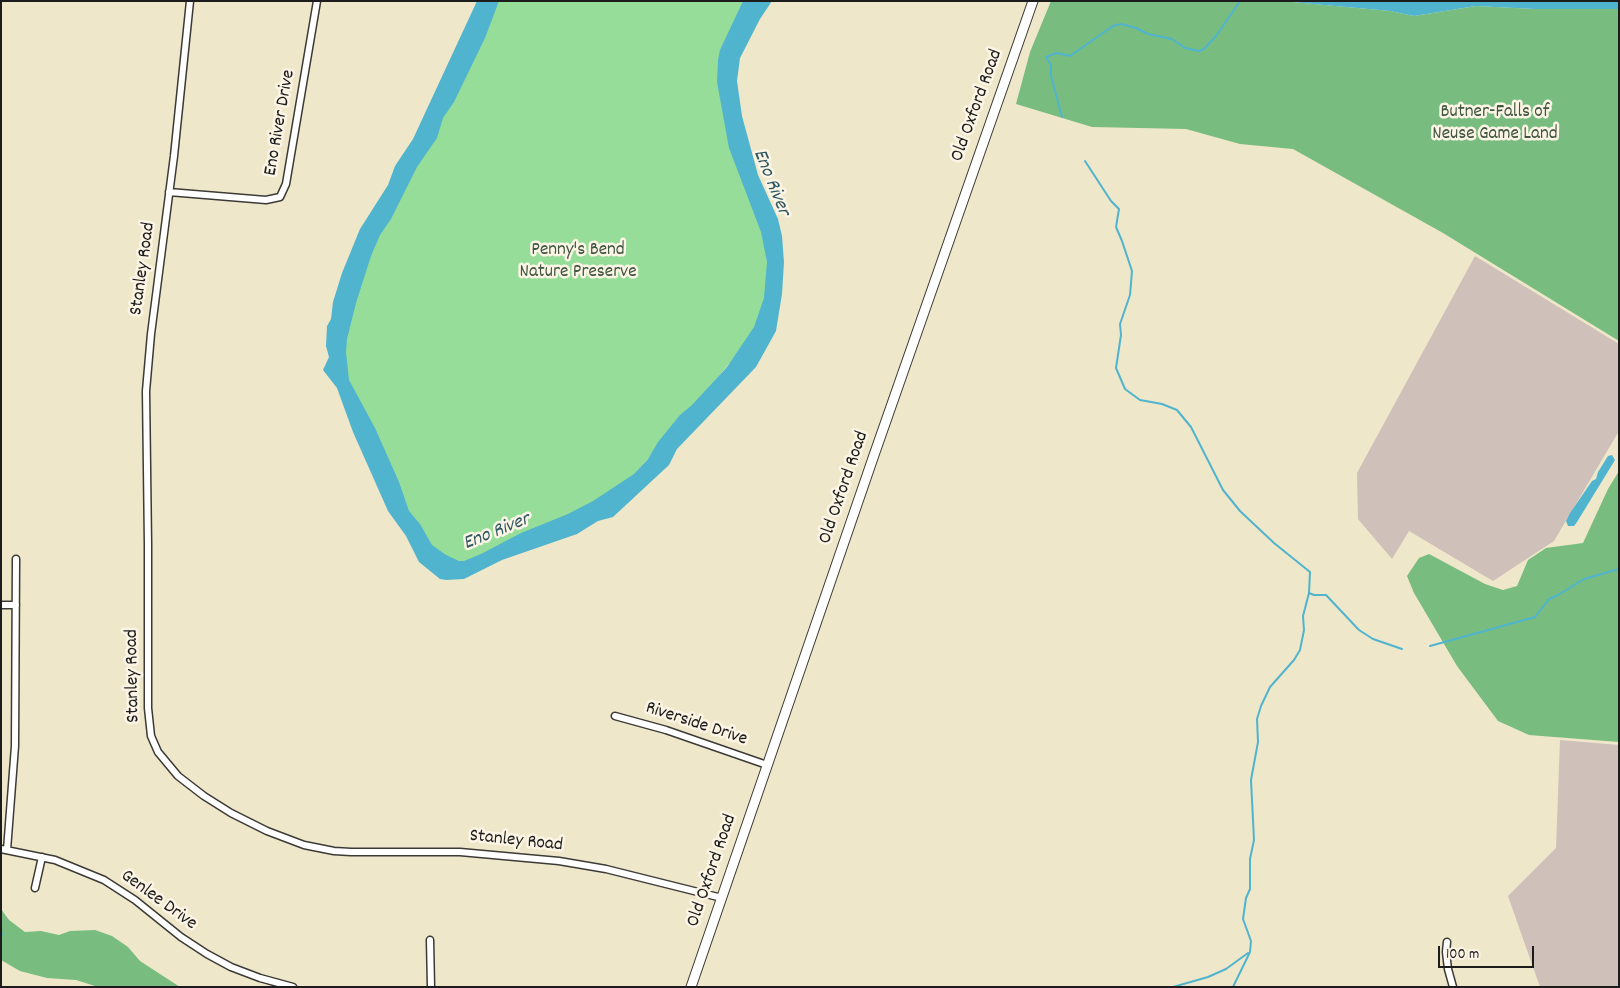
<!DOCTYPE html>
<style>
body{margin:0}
#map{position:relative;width:1620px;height:988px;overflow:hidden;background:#efe7c9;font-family:Dekko,sans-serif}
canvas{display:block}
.frame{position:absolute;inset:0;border:2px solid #1c1c1c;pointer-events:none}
.scale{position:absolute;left:1438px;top:946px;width:96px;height:22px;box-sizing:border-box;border:2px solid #1c1c1c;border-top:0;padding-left:6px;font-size:15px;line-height:18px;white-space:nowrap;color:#1c1c1c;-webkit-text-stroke:4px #fcf5e5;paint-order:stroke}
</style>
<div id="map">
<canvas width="1620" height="988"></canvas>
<div class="frame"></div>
<div class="scale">100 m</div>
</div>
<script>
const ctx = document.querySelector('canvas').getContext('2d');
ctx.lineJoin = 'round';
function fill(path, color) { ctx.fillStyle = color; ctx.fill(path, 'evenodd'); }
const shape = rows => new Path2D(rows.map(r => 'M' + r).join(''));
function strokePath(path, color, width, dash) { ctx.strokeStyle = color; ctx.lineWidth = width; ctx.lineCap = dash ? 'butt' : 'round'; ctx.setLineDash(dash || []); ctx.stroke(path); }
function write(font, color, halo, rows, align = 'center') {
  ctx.font = font + ' Dekko,sans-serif'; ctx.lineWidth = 5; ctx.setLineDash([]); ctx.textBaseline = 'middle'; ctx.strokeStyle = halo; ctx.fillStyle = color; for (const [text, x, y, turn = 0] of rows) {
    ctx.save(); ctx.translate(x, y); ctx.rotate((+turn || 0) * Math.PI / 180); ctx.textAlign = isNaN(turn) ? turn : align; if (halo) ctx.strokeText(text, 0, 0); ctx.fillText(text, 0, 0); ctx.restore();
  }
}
fill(shape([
 [1475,256,1619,344,1619,431,1554,541,1493,581,1409,531,1392,559,1358,519,1357,473],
 [1560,740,1619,745,1619,987,1540,987,1508,896,1556,848]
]), '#cfc0ba');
fill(shape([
 [493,1,759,1,729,84,764,210,770,316,609,504,471,567,440,568,398,512,343,381,340,329,365,251]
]), '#95dd98');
fill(shape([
 [1051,1,1281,1,1390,11,1414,16,1476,6,1534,9,1619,9,1619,341,1443,233,1293,149,1240,144,1186,129,1092,127,1016,104,1030,52],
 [1619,471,1619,742,1529,735,1498,721,1457,666,1414,593,1407,576,1419,558,1429,554,1485,584,1503,590,1517,586,1528,560,1546,548,1583,543,1608,489],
 [1,909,9,920,25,932,41,931,59,935,70,931,95,930,112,936,128,947,140,961,180,987,98,987,76,980,47,978,20,971,1,960]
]), '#78bc80');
fill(shape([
 [477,1,499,1,485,38,454,102,443,118,437,138,417,167,391,219,380,235,371,256,356,303,347,339,346,352,349,380,375,428,399,482,409,511,420,524,432,545,446,555,459,561,464,561,481,554,521,533,568,514,593,501,634,474,648,459,658,442,680,415,692,405,727,367,754,327,764,298,767,262,761,232,729,148,717,82,718,60,720,50,743,1,772,1,760,19,740,58,737,81,742,116,758,175,778,219,782,236,784,262,782,294,776,331,756,367,677,449,669,465,613,517,598,521,577,534,502,560,464,579,446,580,440,579,419,562,406,536,388,511,353,432,337,388,323,370,329,357,326,346,327,326,331,319,333,302,342,273,360,229,388,185,395,166,413,139],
 [1281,1,1619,1,1619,9,1534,9,1476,6,1414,16,1390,11],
 [1612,455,1615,460,1577,522,1574,526,1568,526,1566,521,1570,513,1592,481,1596,479,1598,472,1608,456]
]), '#50b4cf');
strokePath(shape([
 [1062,117,1051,76,1051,65,1046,57,1057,53,1070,56,1113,26,1121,24,1136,28,1148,34,1172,39,1185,48,1199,51,1204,49,1216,36,1240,1],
 [1085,161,1111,201,1119,209,1116,227,1122,241,1132,271,1130,295,1120,324,1121,335,1116,368,1125,389,1140,400,1162,404,1177,410,1191,427,1223,490,1240,511,1274,543,1310,572,1309,593,1303,616,1304,630,1300,650,1294,660,1270,687,1261,706,1257,719,1258,742,1251,780,1254,840,1250,859,1250,889,1246,898,1243,919,1251,941,1250,952,1233,987],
 [1309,593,1314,595,1326,595,1359,630,1373,639,1402,649],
 [1430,646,1535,617,1549,599,1558,595,1584,579,1619,569],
 [1,933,2,934],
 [1173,987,1208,977,1226,969,1248,953]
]), '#50b4cf', 2);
const street = shape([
 [190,1,174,156,151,334,146,391,148,545,148,708,151,736,158,752,178,776,204,796,231,813,267,831,304,845,334,851,351,852,460,852,559,861,606,869,722,898],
 [169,192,266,200,280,197,286,184,317,1],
 [1,605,16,605],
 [615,716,666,730,767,765],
 [1,849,55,860,104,880,135,900,181,937,207,954,231,967,260,978,293,987],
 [7,850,15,746,16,559],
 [35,888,42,857],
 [430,940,431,987],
 [1447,942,1446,952,1448,969,1453,987]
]);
const secondary = shape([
 [691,987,873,458,1033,1]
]);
strokePath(street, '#3c3a36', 9);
strokePath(secondary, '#3c3a36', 11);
strokePath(street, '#fff', 6);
strokePath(secondary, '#fff', 9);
write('19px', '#1c1c1c', '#fcf5e5', [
 ["Old Oxford Road",978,106,-70],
 ["Eno River Drive",281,123,-80],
 ["Stanley Road",144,269,-82],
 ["Old Oxford Road",845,488,-71],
 ["Stanley Road",134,676,-91],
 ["Riverside Drive",696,725,18],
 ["Stanley Road",516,842,6],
 ["Old Oxford Road",713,871,-71],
 ["Genlee Drive",158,901,36]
]);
write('19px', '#405641', '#fcf5e5', [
 ["Butner-Falls of",1495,113],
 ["Neuse Game Land",1495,135],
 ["Penny's Bend",578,251],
 ["Nature Preserve",578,273]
]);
write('italic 20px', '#315964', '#fcf5e5', [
 ["Eno River",770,183,68],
 ["Eno River",497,533,-22]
]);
</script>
